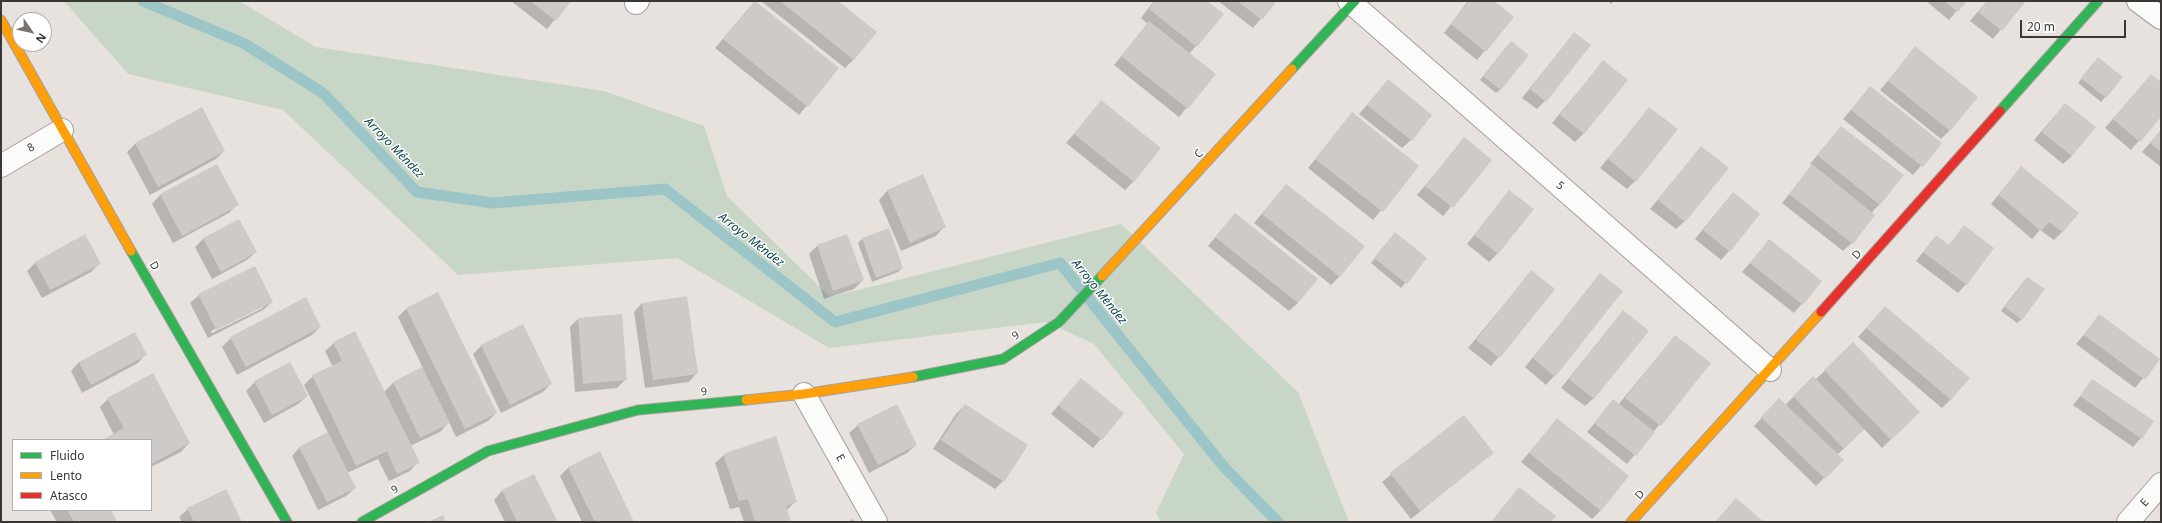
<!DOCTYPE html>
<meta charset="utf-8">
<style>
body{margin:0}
#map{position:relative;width:2162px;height:523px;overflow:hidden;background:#e7e2dd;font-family:"Noto Sans",sans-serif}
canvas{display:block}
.frame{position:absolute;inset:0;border:2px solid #3b3734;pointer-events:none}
.legend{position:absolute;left:12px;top:439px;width:140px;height:72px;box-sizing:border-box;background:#fff;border:1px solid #b1afae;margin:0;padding:5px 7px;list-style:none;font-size:12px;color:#3b3734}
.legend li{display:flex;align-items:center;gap:8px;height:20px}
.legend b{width:20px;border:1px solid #b1afae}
.north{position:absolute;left:12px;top:12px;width:40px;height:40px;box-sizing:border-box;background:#fff;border:1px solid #b1afae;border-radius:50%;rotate:124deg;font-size:11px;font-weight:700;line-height:16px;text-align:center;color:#3b3734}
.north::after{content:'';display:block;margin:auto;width:14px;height:18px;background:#77736f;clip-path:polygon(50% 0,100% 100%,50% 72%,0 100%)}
.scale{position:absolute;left:2020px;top:20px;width:106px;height:18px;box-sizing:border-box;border:2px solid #3b3734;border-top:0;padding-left:5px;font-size:12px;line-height:14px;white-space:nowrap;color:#3b3734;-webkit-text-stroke:3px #fff;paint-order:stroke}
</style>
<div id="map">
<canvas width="2162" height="523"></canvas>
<div class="frame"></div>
<ul class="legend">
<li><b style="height:5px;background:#30b455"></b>Fluido</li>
<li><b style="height:5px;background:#ff9f0a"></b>Lento</li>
<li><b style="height:5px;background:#e5322d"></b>Atasco</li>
</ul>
<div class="north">N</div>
<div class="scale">20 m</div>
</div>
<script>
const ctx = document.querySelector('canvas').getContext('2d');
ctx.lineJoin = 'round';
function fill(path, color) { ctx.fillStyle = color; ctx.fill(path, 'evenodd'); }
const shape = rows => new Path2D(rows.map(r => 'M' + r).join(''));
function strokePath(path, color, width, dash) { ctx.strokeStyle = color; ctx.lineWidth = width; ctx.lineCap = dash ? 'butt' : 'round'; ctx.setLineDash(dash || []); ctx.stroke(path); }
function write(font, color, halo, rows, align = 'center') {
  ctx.font = font + ' "Noto Sans",sans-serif'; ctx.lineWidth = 3; ctx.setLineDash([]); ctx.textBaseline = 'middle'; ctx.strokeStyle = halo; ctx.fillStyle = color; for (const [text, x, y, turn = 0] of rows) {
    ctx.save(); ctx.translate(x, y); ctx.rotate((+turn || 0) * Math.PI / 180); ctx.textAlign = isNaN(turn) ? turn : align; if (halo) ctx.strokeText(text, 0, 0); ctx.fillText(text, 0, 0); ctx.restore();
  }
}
fill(shape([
 [64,1,239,1,316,47,604,91,704,126,727,196,830,297,1121,224,1298,392,1349,522,1161,522,1156,513,1184,454,1094,344,1046,322,829,348,677,258,458,275,283,110,128,74]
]), '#c8d6c7');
fill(shape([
 [511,1,570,1,547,29],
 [761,1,836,1,854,59,845,68],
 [1154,1,1206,1,1196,46,1189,54,1214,74,1179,117,1114,65,1148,24,1141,18],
 [1218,1,1276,1,1253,28],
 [1468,1,1493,1,1513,17,1477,60,1444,33],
 [1608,1,1614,1,1611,4],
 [1926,1,1965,1,1949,20],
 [1987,1,2024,1,1993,39,1970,21],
 [754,2,838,68,799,115,715,48],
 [1574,33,1545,101,1537,109,1522,98],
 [1507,46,1501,89,1496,93,1480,80],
 [1916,48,1950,130,1941,139,1880,90],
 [1603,62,1584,133,1575,142,1552,123],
 [2094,63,2121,78,2101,102,2078,83],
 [1388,81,1411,140,1402,148,1359,114],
 [2161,83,2161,115,2131,150,2105,128,2143,84],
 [1870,88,1940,143,1913,175,1843,119],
 [1101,102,1134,181,1125,190,1066,143],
 [2065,104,2072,156,2063,164,2034,140],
 [1650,108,1635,181,1627,189,1600,168],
 [202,109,224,151,216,159,150,195,127,152,135,144],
 [1352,114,1418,166,1373,220,1308,168],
 [1841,127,1880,204,1871,213,1852,243,1843,251,1782,203,1812,166,1810,164],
 [2161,130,2161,167,2142,152],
 [1464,139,1490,160,1443,216,1417,195],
 [1701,147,1685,221,1676,229,1650,209],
 [217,165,237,204,229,213,173,243,152,204,160,195],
 [2021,167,2063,231,2054,240,2040,230,2032,239,1991,204],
 [923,176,944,227,936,236,901,251,879,200,887,191],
 [1286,185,1340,276,1331,285,1254,223],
 [1510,191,1497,254,1489,262,1467,244],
 [1725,202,1729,251,1721,260,1695,239],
 [1235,214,1298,303,1289,311,1208,246],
 [1964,227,1966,284,1958,293,1916,261,1936,236,1948,246],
 [204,238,256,252,247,260,212,279,195,247],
 [1391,238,1426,258,1401,288,1371,263],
 [862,239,902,268,898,272,872,282,858,243],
 [1770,240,1821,281,1794,313,1742,272],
 [817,246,863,280,854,289,824,299,809,254],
 [36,262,100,263,91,272,42,298,27,271],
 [1531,272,1554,290,1491,366,1468,348],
 [1601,274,1554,376,1546,385,1525,367],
 [2023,282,2022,319,2017,323,2001,311],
 [437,293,496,413,488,421,456,437,449,422,440,432,410,446,418,462,410,471,389,481,378,459,347,473,355,488,346,496,318,510,292,456,300,447,328,433,304,385,313,376,333,367,325,351,334,343,384,392,393,383,423,368,398,317,406,309],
 [199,295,272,302,263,310,208,338,190,303],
 [263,306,263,308,212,333,211,331],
 [305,298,320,327,312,335,237,375,222,347,231,338],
 [642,303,697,373,689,382,645,388,634,312],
 [1885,307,1951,399,1942,408,1858,337],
 [1623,311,1594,398,1585,406,1561,388],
 [2100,315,2159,359,2135,388,2076,344],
 [578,319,626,379,617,388,575,392,570,327],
 [523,325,551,383,543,392,501,413,473,354,481,346],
 [1675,336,1710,363,1627,464,1587,432,1613,401,1618,405],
 [1853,344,1919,412,1882,448,1864,429,1837,455,1842,460,1816,486,1754,426,1771,408,1785,405,1813,378,1815,380],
 [146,354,138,363,82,393,71,371,79,362],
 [290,363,307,396,298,404,264,423,246,391,255,382],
 [1081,379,1123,414,1093,448,1051,414],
 [2093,380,2141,438,2133,447,2073,405],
 [108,399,189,443,181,452,151,467,151,440,104,440,114,435,100,407],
 [965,405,1003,481,995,489,933,449,956,414],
 [1463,416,1492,453,1411,519,1382,482],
 [1557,420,1601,510,1592,519,1521,462],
 [858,425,916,445,907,453,869,473,849,433],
 [599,453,633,522,582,522,560,476,568,468],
 [724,455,796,501,786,511,790,522,744,522,739,507,730,509,715,463],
 [534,476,557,522,505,522,494,500,502,491],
 [1519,488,1550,522,1491,522],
 [188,509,241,522,182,522,179,517],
 [50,510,110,510,116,522,57,522],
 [853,519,854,522,847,522]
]), '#0003');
strokePath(shape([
 [143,1,245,44,323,93,417,192,493,203,665,189,835,322,1060,263,1224,467,1278,522]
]), '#9bc5c7', 11);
fill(shape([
 [530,1,571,1,556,21],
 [755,1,839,68,808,107,723,39],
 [780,1,838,1,877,32,854,60],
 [1155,1,1207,1,1224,14,1197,47,1149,9],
 [1237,1,1277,1,1262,20],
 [1469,1,1494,1,1514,17,1486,52,1451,24],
 [1944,1,1967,1,1958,12],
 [1987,1,2026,1,2002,31,1978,12],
 [1149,21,1216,74,1188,109,1121,56],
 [1574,32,1591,45,1546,102,1530,89],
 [1511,41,1529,55,1501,90,1483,76],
 [1915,46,1978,97,1950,131,1888,81],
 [2098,57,2123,77,2106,98,2081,78],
 [1603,60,1628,80,1584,134,1560,115],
 [2151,74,2161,82,2161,117,2140,142,2113,119],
 [1388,79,1432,115,1412,141,1367,105],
 [1870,86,1942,143,1923,167,1851,110],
 [1101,100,1161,148,1134,182,1074,134],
 [2065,103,2096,127,2072,156,2042,132],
 [202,107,225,151,158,187,135,143],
 [1649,107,1678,129,1636,182,1608,159],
 [1352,112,1419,166,1383,212,1315,159],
 [1841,126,1904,175,1880,205,1817,155],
 [2161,130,2161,152,2150,143],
 [1464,137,1492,160,1453,208,1425,186],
 [1701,146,1729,168,1685,222,1658,200],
 [217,164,239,205,182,236,160,194],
 [1812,164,1875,215,1853,244,1789,194],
 [2021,166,2079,213,2063,232,2049,222,2041,231,1999,195],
 [923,174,946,227,910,243,887,190],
 [1286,184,1365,246,1340,277,1262,214],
 [1509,190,1534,209,1498,254,1474,235],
 [1733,192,1760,214,1730,252,1703,230],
 [1235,213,1318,279,1298,303,1215,237],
 [239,219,257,252,221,272,203,238],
 [1964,225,1994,248,1967,285,1923,252,1936,235,1949,245],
 [889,228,903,268,876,278,862,238],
 [1395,232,1427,258,1407,284,1374,258],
 [85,234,101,264,50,290,35,262],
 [847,234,864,280,833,291,817,245],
 [1769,239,1822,281,1803,305,1750,263],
 [255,266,273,302,216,330,198,294],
 [1531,270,1555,289,1500,358,1476,340],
 [1600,273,1623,291,1555,377,1533,358],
 [2027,277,2045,289,2022,320,2005,307],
 [438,292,497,413,465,429,406,308],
 [687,296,698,374,653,380,642,303],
 [306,297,321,327,246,367,230,337],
 [1885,306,1970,378,1951,400,1866,328],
 [1623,310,1649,331,1594,399,1569,379],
 [622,314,627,380,583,384,578,318],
 [2099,314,2160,359,2145,380,2084,335],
 [523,324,552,384,510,405,481,345],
 [355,331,420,463,397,474,387,451,356,466,312,375,342,361,333,342],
 [135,332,147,355,91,385,79,362],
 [1675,335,1711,363,1661,426,1625,398],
 [1853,342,1920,412,1891,440,1824,370],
 [290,362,308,396,272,415,254,381],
 [422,367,450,423,420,438,393,382],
 [153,373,190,443,151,464,151,440,102,440,124,428,107,398],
 [1813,376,1864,429,1844,449,1793,396],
 [1081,378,1124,413,1102,440,1058,405],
 [2092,379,2154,421,2142,439,2080,396],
 [1779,398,1844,460,1825,479,1761,417],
 [1613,399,1655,432,1636,456,1594,423],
 [897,404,917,445,878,465,857,424],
 [965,404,1028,445,1004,482,941,440],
 [1464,415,1494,453,1420,511,1390,473],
 [1557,418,1629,476,1601,511,1529,453],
 [328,432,356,488,327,502,299,447],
 [776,436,797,502,786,506,791,522,755,522,748,499,739,501,723,454],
 [600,451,634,522,595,522,568,467],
 [534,474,558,522,517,522,502,490],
 [1519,487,1556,516,1551,522,1491,522],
 [226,489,242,522,194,522,187,508],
 [1736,498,1764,522,1715,522],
 [67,510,111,510,117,522,74,522],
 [443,515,446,522,428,522]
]), '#cecac7');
const street = shape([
 [1349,1,1770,370],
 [2138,1,2161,18],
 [636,3,638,1],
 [1,166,62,130],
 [804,394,876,522],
 [2128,522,2161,484]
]);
const fast = shape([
 [1292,69,1355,1],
 [2000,111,2098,1],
 [131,251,287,522],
 [913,377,1003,359,1059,322,1102,276],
 [362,522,488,451,638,410,746,400]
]);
const slow = shape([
 [1,20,131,251],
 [1102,276,1292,69],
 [746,400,804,394,913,377],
 [1631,522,1821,312]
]);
const jam = shape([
 [1821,312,2000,111]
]);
strokePath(street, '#a39f9c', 24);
strokePath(fast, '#a39f9c', 11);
strokePath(slow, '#a39f9c', 11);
strokePath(jam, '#a39f9c', 11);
strokePath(street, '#fbfbfa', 22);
strokePath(fast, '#30b455', 9);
strokePath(slow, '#ff9f0a', 9);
strokePath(jam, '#e5322d', 9);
write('11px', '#3b3734', '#fff', [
 ["8",31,148,-31],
 ["C",1199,154,-47],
 ["5",1560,186,41],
 ["D",1857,255,-48],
 ["D",154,266,60],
 ["9",1016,336,-33],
 ["9",704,392,-6],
 ["E",840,458,61],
 ["9",395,490,-29],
 ["D",1640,495,-48],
 ["E",2145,503,-49]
]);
write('italic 12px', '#023f44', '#fff', [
 ["Arroyo Méndez",394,148,46],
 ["Arroyo Méndez",751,240,38],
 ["Arroyo Méndez",1099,292,51]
]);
</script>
